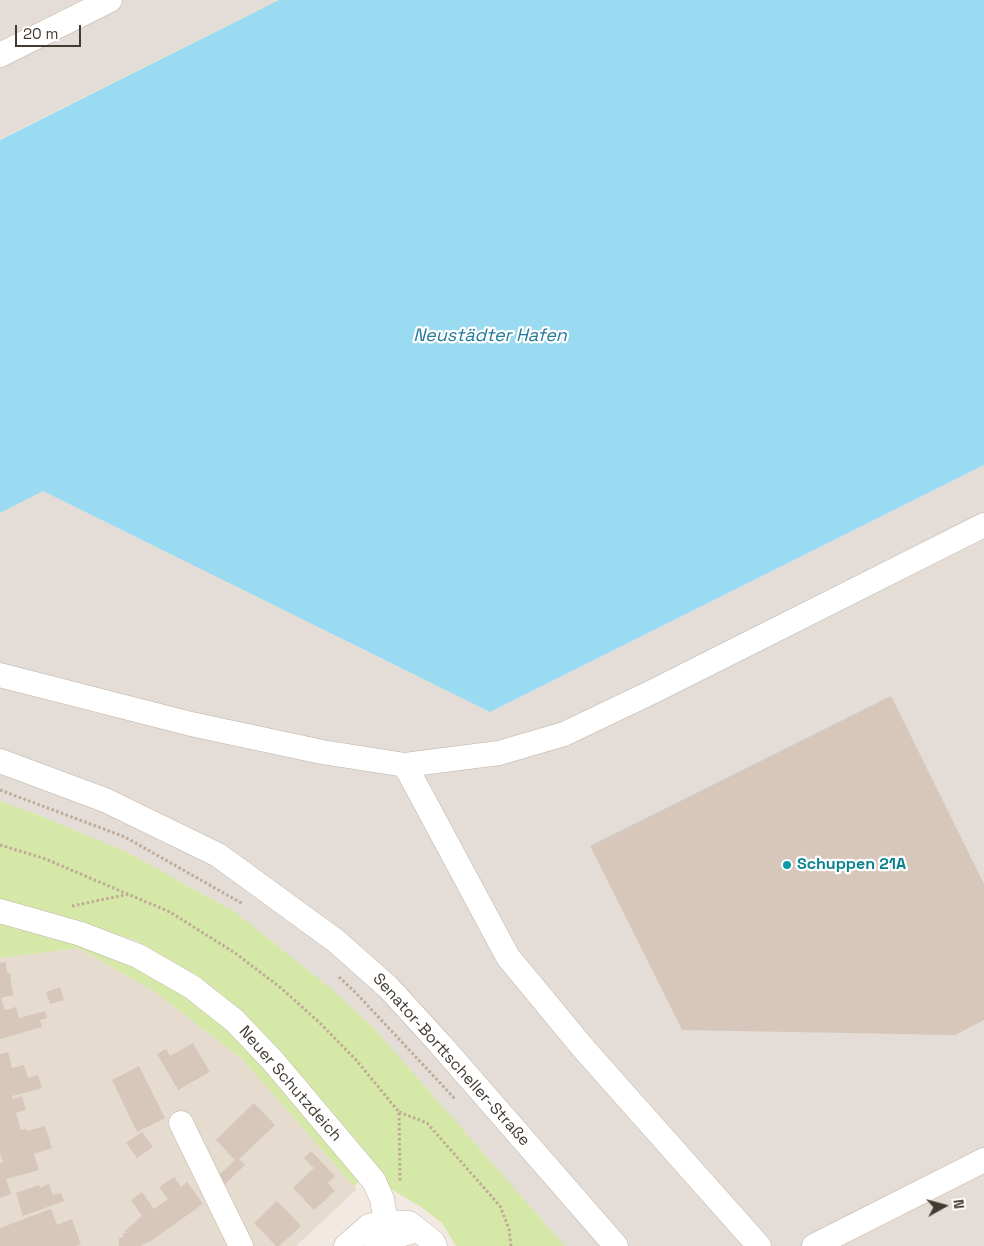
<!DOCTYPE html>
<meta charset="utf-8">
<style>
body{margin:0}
#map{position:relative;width:984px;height:1246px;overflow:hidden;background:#f2eae2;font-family:"Space Grotesk",sans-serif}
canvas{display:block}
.north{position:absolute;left:919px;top:1181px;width:50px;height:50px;-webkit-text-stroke:4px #fff;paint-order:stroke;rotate:83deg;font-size:14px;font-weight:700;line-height:20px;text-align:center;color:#433a32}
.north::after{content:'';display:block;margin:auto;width:18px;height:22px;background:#433a32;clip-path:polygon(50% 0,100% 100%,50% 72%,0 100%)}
.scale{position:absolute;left:15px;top:25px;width:66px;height:22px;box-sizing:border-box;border:2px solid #433a32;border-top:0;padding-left:6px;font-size:15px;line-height:18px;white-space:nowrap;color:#433a32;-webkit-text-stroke:4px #fff;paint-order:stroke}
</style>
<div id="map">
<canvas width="984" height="1246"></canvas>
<div class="north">N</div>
<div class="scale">20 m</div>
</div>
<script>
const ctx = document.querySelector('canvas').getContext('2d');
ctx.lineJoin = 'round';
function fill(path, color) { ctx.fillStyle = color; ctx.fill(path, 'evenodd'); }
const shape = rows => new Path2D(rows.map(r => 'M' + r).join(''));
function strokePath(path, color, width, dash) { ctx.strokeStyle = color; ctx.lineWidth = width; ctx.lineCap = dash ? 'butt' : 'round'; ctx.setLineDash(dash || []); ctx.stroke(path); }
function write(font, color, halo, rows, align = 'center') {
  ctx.font = font + ' "Space Grotesk",sans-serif'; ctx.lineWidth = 4.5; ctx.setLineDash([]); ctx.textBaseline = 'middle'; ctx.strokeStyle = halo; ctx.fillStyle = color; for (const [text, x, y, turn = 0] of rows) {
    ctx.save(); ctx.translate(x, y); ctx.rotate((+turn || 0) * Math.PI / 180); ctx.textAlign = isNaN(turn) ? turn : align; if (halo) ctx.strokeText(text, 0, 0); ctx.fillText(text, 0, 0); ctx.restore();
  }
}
fill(shape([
 [79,948,155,992,241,1058,357,1189,296,1246,0,1246,0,958]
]), '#e6dbcf');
fill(shape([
 [0,0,279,0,0,139],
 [984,465,984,1246,565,1246,373,1027,328,986,235,912,127,852,36,814,0,801,0,513,43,491,490,712]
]), '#e3dcd7');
fill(shape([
 [0,801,36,814,127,852,235,912,328,986,373,1027,565,1246,456,1246,442,1223,421,1207,391,1189,250,1020,187,970,137,941,76,921,0,899],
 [0,921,52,939,84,945,135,961,234,1029,362,1179,354,1186,241,1058,155,992,79,948,0,958]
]), '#d5e8a8');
fill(shape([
 [279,0,984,0,984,465,490,712,43,491,0,513,0,140]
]), '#9adbf2');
fill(shape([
 [891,696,984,884,984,1020,955,1035,682,1030,590,846],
 [6,962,7,973,10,973,13,995,1,998,5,1010,16,1007,19,1018,45,1011,47,1018,40,1020,42,1027,0,1039,0,963],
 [60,987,64,1000,50,1004,46,992],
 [193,1043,210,1072,178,1090,157,1054,166,1049,170,1056],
 [8,1052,12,1068,24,1065,28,1078,38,1075,42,1088,12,1096,13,1099,22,1096,26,1110,16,1113,21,1130,27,1129,27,1131,45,1126,52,1148,34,1154,39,1170,6,1179,11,1194,0,1198,0,1163,3,1163,0,1153,0,1054],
 [139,1066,165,1118,137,1132,112,1080],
 [254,1103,275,1125,239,1159,245,1165,224,1185,219,1175,235,1160,216,1140],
 [142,1132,153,1147,137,1158,126,1143],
 [311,1151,335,1176,328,1183,335,1191,314,1210,293,1188,314,1168,304,1158],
 [174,1177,181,1187,187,1182,203,1204,148,1243,147,1242,141,1246,119,1246,119,1238,124,1237,123,1233,127,1233,125,1231,142,1216,131,1200,142,1192,154,1209,168,1199,159,1187],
 [49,1184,53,1195,61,1193,64,1201,23,1216,16,1193,39,1185,40,1188],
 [277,1201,301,1226,279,1246,276,1246,254,1223],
 [51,1209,57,1225,72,1219,81,1244,75,1246,0,1246,0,1228]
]), '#d6c7ba');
const minor = shape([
 [0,55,110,0],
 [0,675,191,724,322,752,405,765,508,957,584,1049,759,1246],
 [0,761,105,800,218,855,336,941,388,987,440,1044,616,1246],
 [405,765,499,753,564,734,654,691,984,525],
 [0,911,81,934,138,956,192,987,235,1021,273,1061,374,1181,382,1199,386,1222],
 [181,1123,241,1246],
 [346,1246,369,1226,386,1222,409,1223,433,1242,435,1246],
 [377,1246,392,1237,418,1230],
 [814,1246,984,1160]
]);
strokePath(minor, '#c0b3a7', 25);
strokePath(shape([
 [0,790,125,837,243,904],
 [0,845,43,858,170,912,235,953,281,988,321,1024,356,1060,399,1112,400,1181],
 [72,906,129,894],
 [339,977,356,993,455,1099],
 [399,1112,427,1123,500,1206,509,1229,511,1246]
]), '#bfaa95', 3, [2.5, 2.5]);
strokePath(minor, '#fff', 24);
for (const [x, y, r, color] of [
 [787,865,5,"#0f9aa8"]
]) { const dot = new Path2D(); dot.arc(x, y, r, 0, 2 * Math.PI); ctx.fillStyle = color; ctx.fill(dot); strokePath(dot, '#fff', 2); }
write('bold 16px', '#0d838f', '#fff', [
 ["Schuppen 21A",797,865]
], 'left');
write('16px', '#433a32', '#fff', [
 ["Senator-Borttscheller-Straße",451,1060,48],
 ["Neuer Schutzdeich",290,1084,49]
]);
write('italic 18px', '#257a99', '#fff', [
 ["Neustädter Hafen",490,336]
]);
</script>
